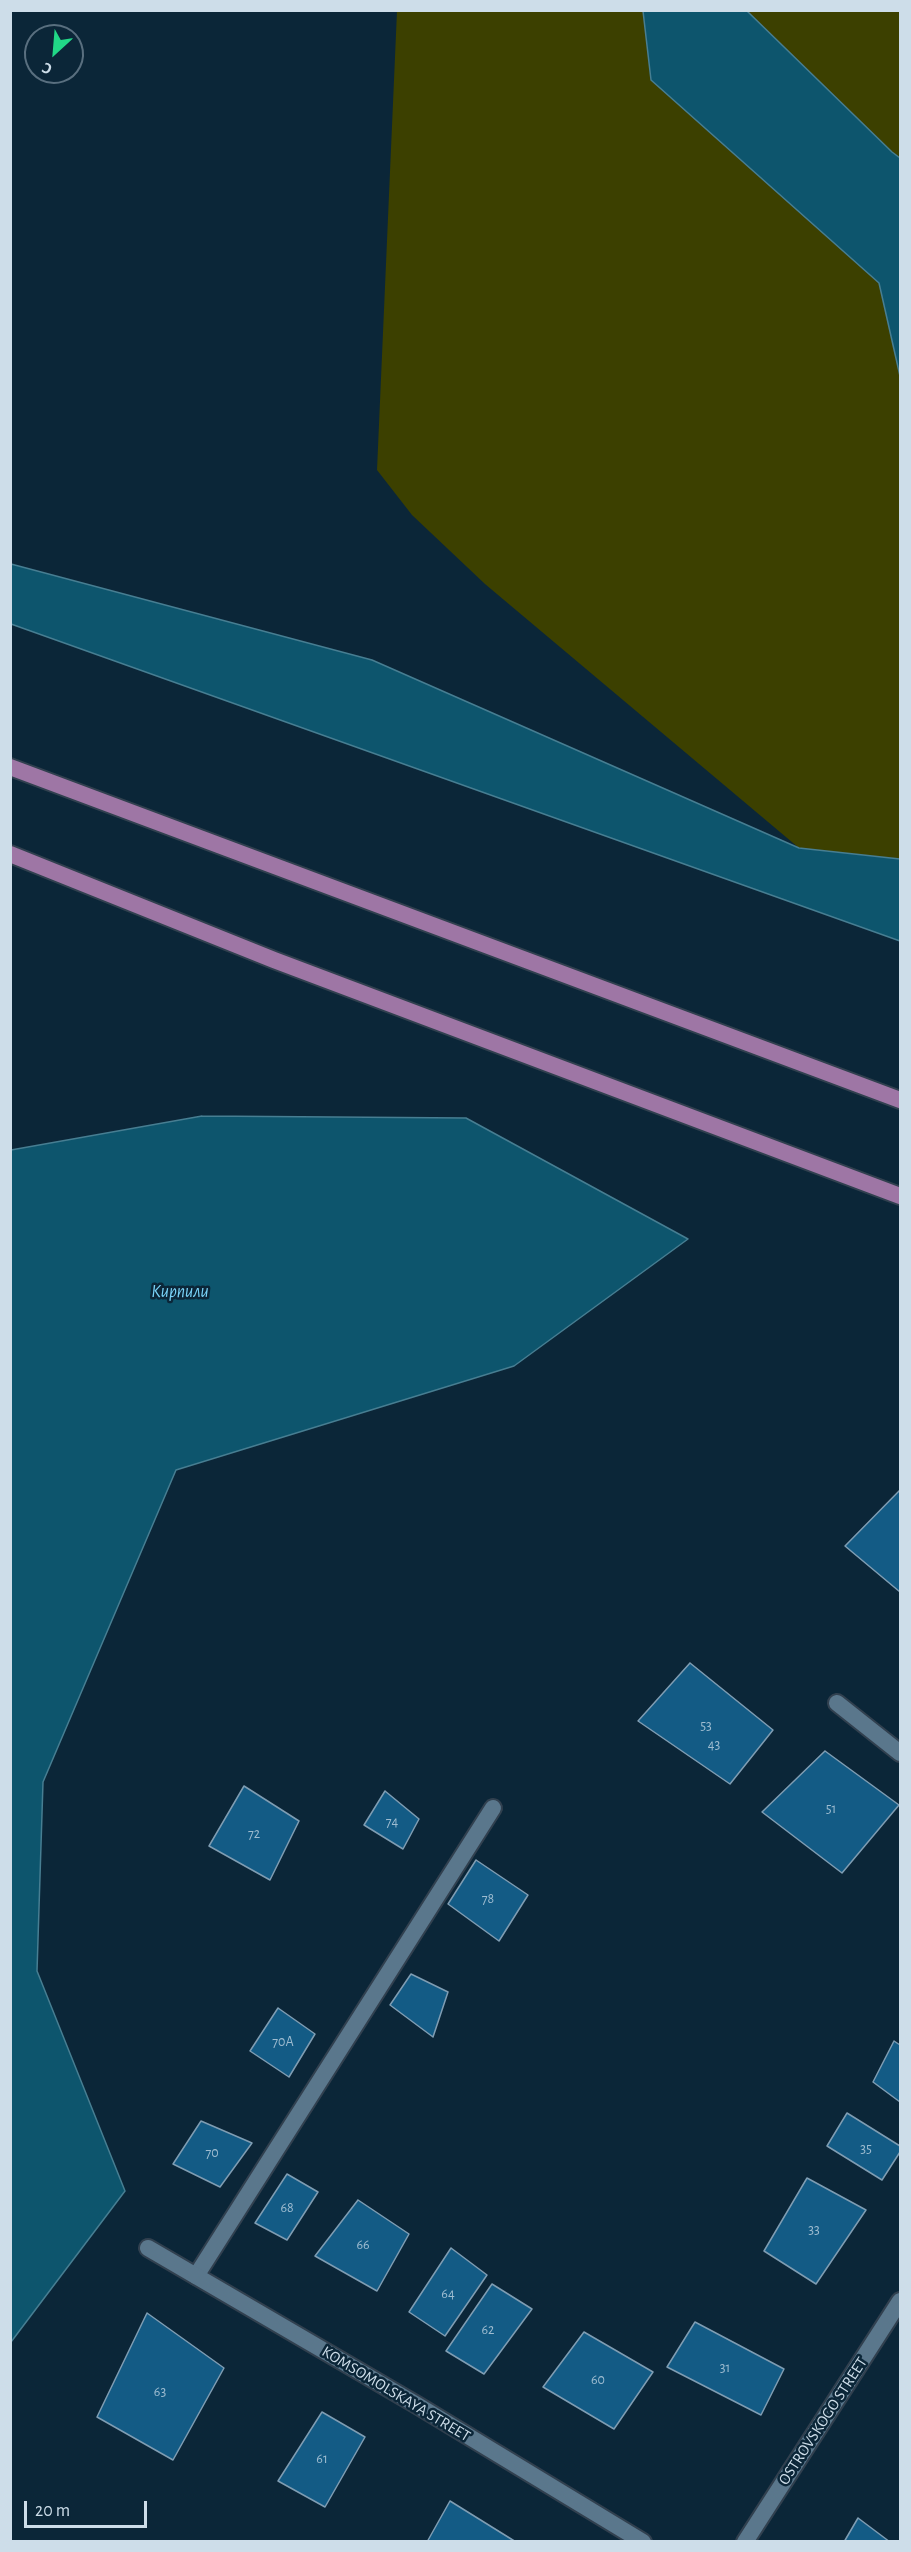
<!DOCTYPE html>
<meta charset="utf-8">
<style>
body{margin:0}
#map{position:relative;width:911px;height:2552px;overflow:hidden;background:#0b2638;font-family:"Alegreya Sans",sans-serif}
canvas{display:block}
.frame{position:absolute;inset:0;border:12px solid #cddde9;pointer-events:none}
.north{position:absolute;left:24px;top:24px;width:60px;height:60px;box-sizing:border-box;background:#0b2638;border:2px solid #596f7f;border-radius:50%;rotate:206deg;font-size:16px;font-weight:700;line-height:24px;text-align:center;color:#cddde9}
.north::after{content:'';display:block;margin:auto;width:21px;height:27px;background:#21d887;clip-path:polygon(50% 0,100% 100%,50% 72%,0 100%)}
.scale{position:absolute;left:24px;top:2501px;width:123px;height:27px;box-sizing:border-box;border:3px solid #cddde9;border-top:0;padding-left:8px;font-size:18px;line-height:21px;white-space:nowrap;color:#cddde9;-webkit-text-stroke:4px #0b2638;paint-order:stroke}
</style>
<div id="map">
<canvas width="911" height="2552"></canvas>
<div class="frame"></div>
<div class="north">С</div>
<div class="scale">20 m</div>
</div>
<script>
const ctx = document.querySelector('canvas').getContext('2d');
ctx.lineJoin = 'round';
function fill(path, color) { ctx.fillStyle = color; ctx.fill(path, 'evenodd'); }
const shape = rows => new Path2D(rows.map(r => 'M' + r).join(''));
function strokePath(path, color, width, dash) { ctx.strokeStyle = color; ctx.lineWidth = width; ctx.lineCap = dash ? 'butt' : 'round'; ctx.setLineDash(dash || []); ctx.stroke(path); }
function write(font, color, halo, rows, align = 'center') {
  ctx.font = font + ' "Alegreya Sans",sans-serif'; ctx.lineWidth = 5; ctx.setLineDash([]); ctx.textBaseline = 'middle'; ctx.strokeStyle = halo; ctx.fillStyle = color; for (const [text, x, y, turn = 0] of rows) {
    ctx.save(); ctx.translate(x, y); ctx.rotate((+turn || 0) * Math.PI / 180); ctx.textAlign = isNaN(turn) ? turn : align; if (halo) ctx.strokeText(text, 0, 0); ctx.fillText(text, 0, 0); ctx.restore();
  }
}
fill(shape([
 [397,11,643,11,651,80,879,283,900,376,900,859,799,848,485,584,412,515,377,470],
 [747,11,900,11,900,158,892,153]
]), '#3c4000');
const water = shape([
 [643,11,747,11,892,152,900,158,900,376,879,283,651,80,643,11],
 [11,564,372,660,799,848,900,859,900,941,11,624,11,564],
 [202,1116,466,1118,688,1239,514,1366,176,1470,43,1782,37,1971,125,2191,11,2342,11,1150,202,1116]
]);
fill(water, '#0d556d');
strokePath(water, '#477e92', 1.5);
const building = shape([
 [900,1490,900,1592,845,1546,900,1490],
 [690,1663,773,1730,730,1784,638,1721,690,1663],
 [825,1751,899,1805,842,1873,762,1812,825,1751],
 [244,1786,299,1821,270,1880,209,1846,244,1786],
 [385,1791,419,1819,403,1849,364,1825,385,1791],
 [476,1860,528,1895,499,1941,448,1904,476,1860],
 [411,1974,448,1992,433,2037,390,2005,411,1974],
 [278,2008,315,2034,289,2077,250,2051,278,2008],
 [894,2041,900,2045,900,2102,873,2082,894,2041],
 [847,2113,900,2146,900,2152,882,2180,827,2146,847,2113],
 [201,2121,252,2143,220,2187,173,2164,201,2121],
 [287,2174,318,2192,287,2240,255,2223,287,2174],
 [807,2178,866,2210,816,2284,764,2251,807,2178],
 [358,2200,409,2234,377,2291,315,2256,358,2200],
 [451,2248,487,2275,445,2336,409,2312,451,2248],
 [492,2284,532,2309,484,2374,446,2351,492,2284],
 [147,2313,224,2368,173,2460,97,2417,147,2313],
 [695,2322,784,2369,761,2415,667,2367,695,2322],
 [584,2332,653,2372,614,2429,543,2387,584,2332],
 [322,2412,365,2437,325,2507,278,2481,322,2412],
 [450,2501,516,2542,427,2542,450,2501],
 [858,2518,890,2542,844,2542,858,2518]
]);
fill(building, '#135b85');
strokePath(building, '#7f9db3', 1.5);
const service = shape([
 [196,2276,493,1808]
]);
const minor = shape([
 [837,1703,900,1753],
 [148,2248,417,2405,643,2542],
 [745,2542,900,2301]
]);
const primary = shape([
 [10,767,900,1100],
 [10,854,274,960,900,1196]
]);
strokePath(service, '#31404f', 20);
strokePath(minor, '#31404f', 20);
strokePath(primary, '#31404f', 20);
strokePath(service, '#5a778c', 16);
strokePath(minor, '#5a778c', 16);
strokePath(primary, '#9e76a5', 16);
write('14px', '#9ebcd0', null, [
 ["53",706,1726],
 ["43",714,1745],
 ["51",831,1809],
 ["74",392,1822],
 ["72",254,1834],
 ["78",488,1899],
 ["70А",283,2042],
 ["35",866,2149],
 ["70",212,2153],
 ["68",287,2208],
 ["33",814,2230],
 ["66",363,2245],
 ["64",448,2294],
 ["62",488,2330],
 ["31",725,2368],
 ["60",598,2380],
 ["63",160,2392],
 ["61",322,2459]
]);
write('16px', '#cddde9', '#0b2638', [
 ["KOMSOMOLSKAYA STREET",396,2394,31],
 ["OSTROVSKOGO STREET",823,2421,-57]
]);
write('italic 18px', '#79d2f7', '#0b2638', [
 ["Кирпили",180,1292]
]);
</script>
